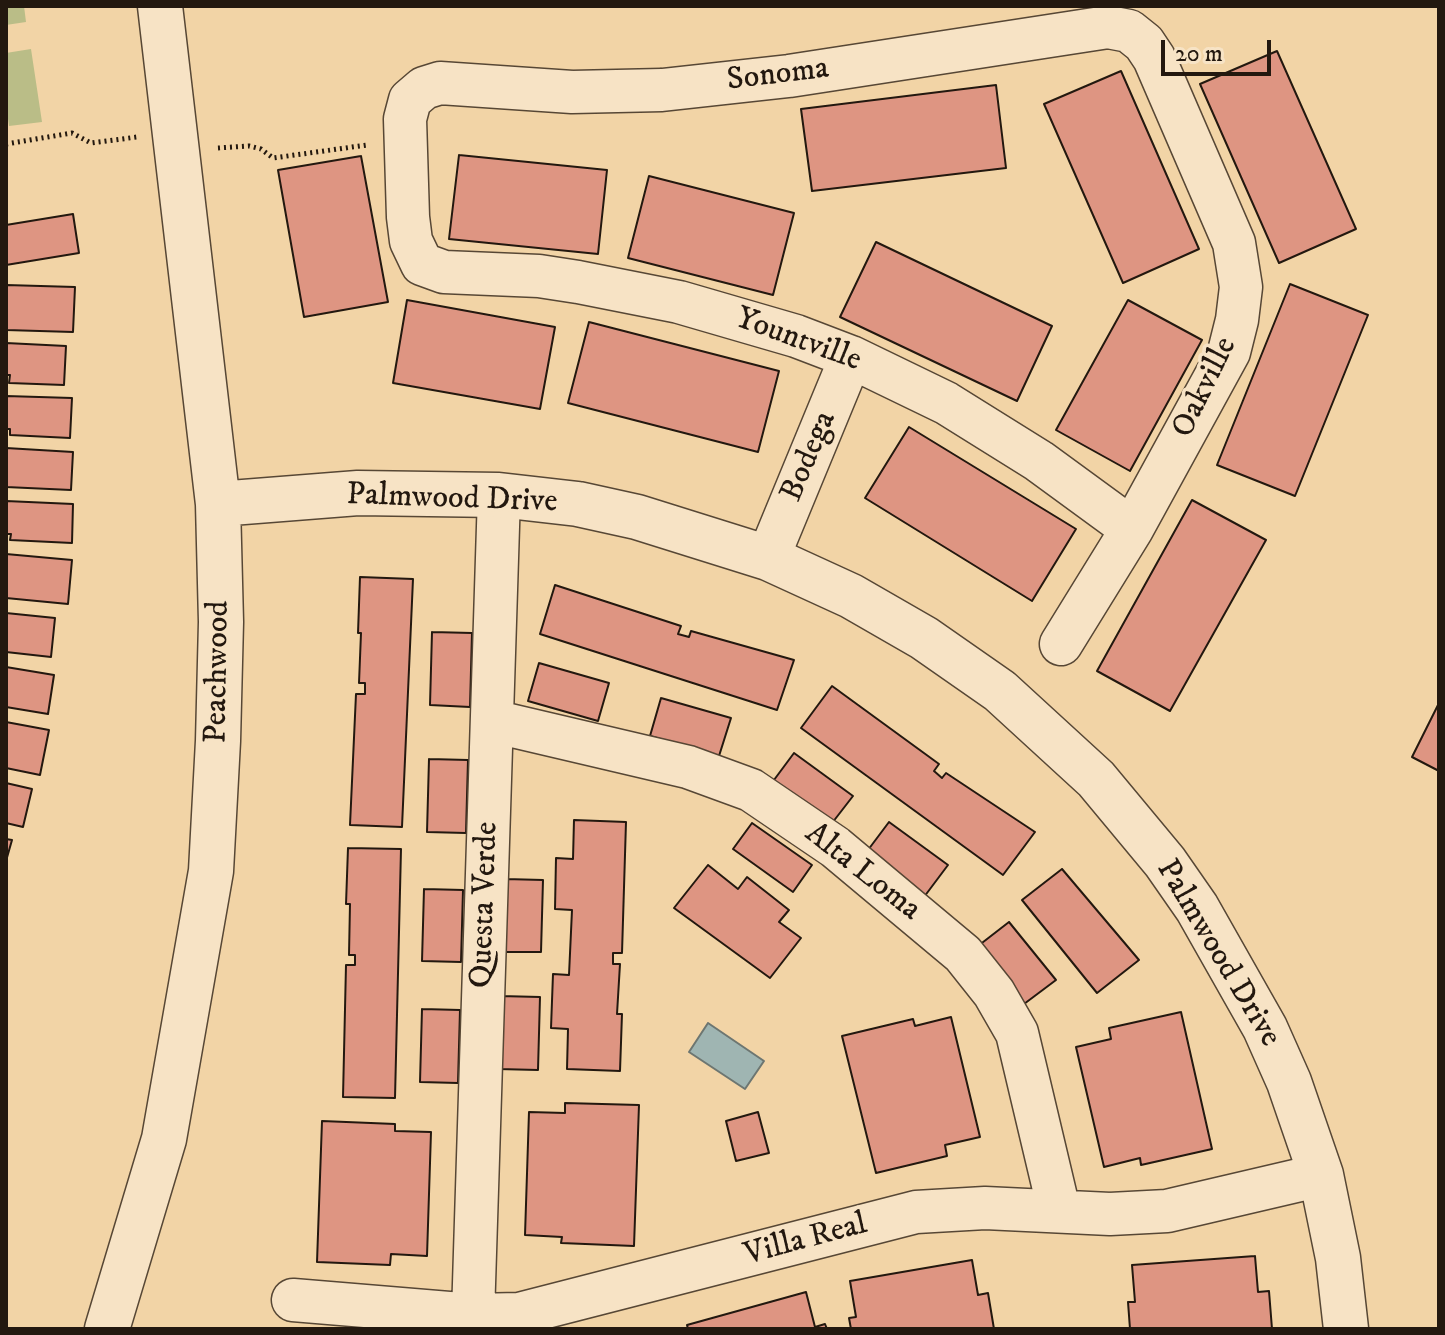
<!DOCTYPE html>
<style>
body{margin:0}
#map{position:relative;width:1445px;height:1335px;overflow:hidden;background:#f2d4a6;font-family:"IM FELL DW Pica",serif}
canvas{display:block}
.frame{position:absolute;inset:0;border:8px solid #23180f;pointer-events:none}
.scale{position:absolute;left:1161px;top:40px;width:110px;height:36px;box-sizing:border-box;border:4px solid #23180f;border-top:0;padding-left:10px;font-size:24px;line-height:28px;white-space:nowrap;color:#23180f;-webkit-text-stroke:6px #f7e3c5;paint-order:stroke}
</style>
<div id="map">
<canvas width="1445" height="1335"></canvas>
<div class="frame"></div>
<div class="scale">20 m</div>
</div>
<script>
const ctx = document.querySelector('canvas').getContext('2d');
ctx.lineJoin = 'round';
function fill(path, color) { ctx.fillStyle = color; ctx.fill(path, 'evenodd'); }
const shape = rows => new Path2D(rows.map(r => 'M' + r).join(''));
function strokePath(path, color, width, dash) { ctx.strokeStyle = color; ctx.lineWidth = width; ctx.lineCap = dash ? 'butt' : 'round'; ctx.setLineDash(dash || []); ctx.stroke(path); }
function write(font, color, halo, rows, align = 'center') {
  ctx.font = font + ' "IM FELL DW Pica",serif'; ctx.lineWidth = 7; ctx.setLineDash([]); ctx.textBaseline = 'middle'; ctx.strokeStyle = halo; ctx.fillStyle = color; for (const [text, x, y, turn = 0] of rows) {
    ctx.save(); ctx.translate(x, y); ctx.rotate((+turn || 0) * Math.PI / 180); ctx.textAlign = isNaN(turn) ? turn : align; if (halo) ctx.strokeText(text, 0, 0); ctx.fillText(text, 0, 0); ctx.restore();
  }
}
fill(shape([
 [6,6,24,6,26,22,6,25],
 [31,49,42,122,9,126,6,104,6,53]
]), '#babd87');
const water = shape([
 [708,1023,764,1061,745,1089,689,1052,708,1023]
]);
fill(water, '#9fb5b2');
strokePath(water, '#6d7671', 2);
const building = shape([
 [1277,51,1356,229,1279,263,1200,84,1277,51],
 [1121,71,1199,249,1123,283,1044,104,1121,71],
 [996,85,1006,168,812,191,801,109,996,85],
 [459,155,607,170,598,254,449,239,459,155],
 [361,156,388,302,304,317,278,170,361,156],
 [649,176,794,213,773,295,628,258,649,176],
 [73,214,79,253,6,265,6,225,73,214],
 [876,242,1052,326,1017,401,840,317,876,242],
 [1290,284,1368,315,1295,496,1217,465,1290,284],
 [6,285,75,287,73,332,6,330,6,285],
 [407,300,555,327,540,409,393,383,407,300],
 [1128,300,1202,340,1130,471,1056,430,1128,300],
 [589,322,779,371,758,452,568,403,589,322],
 [6,343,66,346,64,385,9,383,10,375,6,375,6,343],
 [6,396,72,398,70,438,10,435,10,429,6,429,6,396],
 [909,427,1076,529,1032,601,865,498,909,427],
 [6,448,73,452,71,490,6,487,6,448],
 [1192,500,1266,540,1170,711,1097,671,1192,500],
 [6,501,73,504,72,543,10,540,11,534,6,534,6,501],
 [6,554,72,560,68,604,6,598,6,554],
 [360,577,413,579,402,827,350,825,356,694,365,694,365,683,359,683,361,633,358,633,360,577],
 [555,585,681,626,678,634,689,637,691,631,794,660,777,710,540,634,555,585],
 [6,613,55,618,51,657,6,652,6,613],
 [432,632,472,633,470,707,430,705,432,632],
 [539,663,609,683,598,721,528,701,539,663],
 [6,667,54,675,48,714,6,707,6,667],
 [832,686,939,764,934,771,942,778,946,773,1035,832,1003,875,801,728,832,686],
 [661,698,731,718,719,756,650,736,661,698],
 [1439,703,1439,771,1412,757,1439,703],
 [6,722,49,730,40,775,6,768,6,722],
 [794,753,853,796,829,827,771,784,794,753],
 [429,759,468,760,466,833,427,832,429,759],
 [6,783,32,789,23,827,6,823,6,783],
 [574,820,626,822,622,953,613,953,613,964,620,964,617,1014,622,1014,620,1071,567,1069,568,1029,551,1028,553,974,569,975,572,910,555,909,556,858,573,859,574,820],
 [889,822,948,865,924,897,865,854,889,822],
 [752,823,812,865,793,892,733,849,752,823],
 [6,839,12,840,6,861,6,839],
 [348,848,401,849,395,1098,343,1097,346,965,355,965,355,955,349,955,350,904,346,904,348,848],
 [708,865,738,889,747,877,789,910,779,922,801,938,770,978,674,908,708,865],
 [1062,869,1139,960,1097,993,1022,900,1062,869],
 [505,879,543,880,541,952,503,952,505,879],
 [424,889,463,890,461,962,422,961,424,889],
 [1009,922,1056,980,1024,1004,978,946,1009,922],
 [500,996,540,997,538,1070,498,1069,500,996],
 [422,1009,460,1010,458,1083,420,1082,422,1009],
 [1181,1012,1212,1149,1141,1165,1140,1158,1104,1167,1076,1047,1111,1039,1109,1028,1181,1012],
 [951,1017,980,1137,945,1145,947,1156,876,1173,842,1036,913,1019,915,1026,951,1017],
 [565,1103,639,1105,634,1246,561,1243,562,1237,525,1235,529,1112,565,1113,565,1103],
 [758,1112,769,1153,736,1161,726,1121,758,1112],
 [322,1121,395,1124,395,1131,431,1132,427,1256,391,1254,390,1265,317,1262,322,1121],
 [1255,1256,1258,1292,1269,1291,1272,1329,1130,1329,1128,1302,1135,1302,1132,1265,1255,1256],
 [972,1260,978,1295,988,1293,994,1329,851,1329,849,1318,856,1317,850,1281,972,1260],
 [806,1292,815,1327,825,1324,827,1329,688,1329,687,1325,806,1292]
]);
fill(building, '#de9582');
strokePath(building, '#23180f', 2);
const minor = shape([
 [768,558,851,357],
 [1061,644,1132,529,1229,352,1237,320,1241,287,1234,243,1154,58,1144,43,1129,31,1108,27,789,76,662,90,572,92,440,83,424,88,410,100,405,119,408,217,411,241,422,264,444,272,539,276,578,282,679,302,796,336,851,357,946,403,1039,461,1132,529],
 [492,721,688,767,751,790,835,847,963,954,994,993,1017,1033,1059,1210],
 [293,1300,473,1315,519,1314,916,1212,985,1208,1110,1214,1167,1211,1321,1175],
 [473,1315,499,495]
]);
const tertiary = shape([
 [218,504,358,493,499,495,578,504,637,517,768,558,851,596,924,638,1000,691,1096,779,1165,862,1197,908,1265,1028,1289,1082,1321,1175,1338,1258,1346,1329],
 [107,1329,164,1139,211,871,218,741,221,622,218,504,160,6]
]);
strokePath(minor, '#574735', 45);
strokePath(tertiary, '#574735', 47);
strokePath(shape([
 [6,144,72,133,91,143,137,137],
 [218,148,249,146,261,149,273,158,367,145]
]), '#23180f', 5, [2, 4]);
strokePath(minor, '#f7e3c5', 42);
strokePath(tertiary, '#f7e3c5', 44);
write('32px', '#23180f', '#f7e3c5', [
 ["Sonoma",778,76,-7],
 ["Yountville",798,341,20],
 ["Oakville",1206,388,-64],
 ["Bodega",810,457,-67],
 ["Palmwood Drive",452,500,2],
 ["Peachwood",219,672,-89],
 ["Alta Loma",862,873,38],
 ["Questa Verde",486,905,-88],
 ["Palmwood Drive",1217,954,59],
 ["Villa Real",806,1241,-15]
]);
</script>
